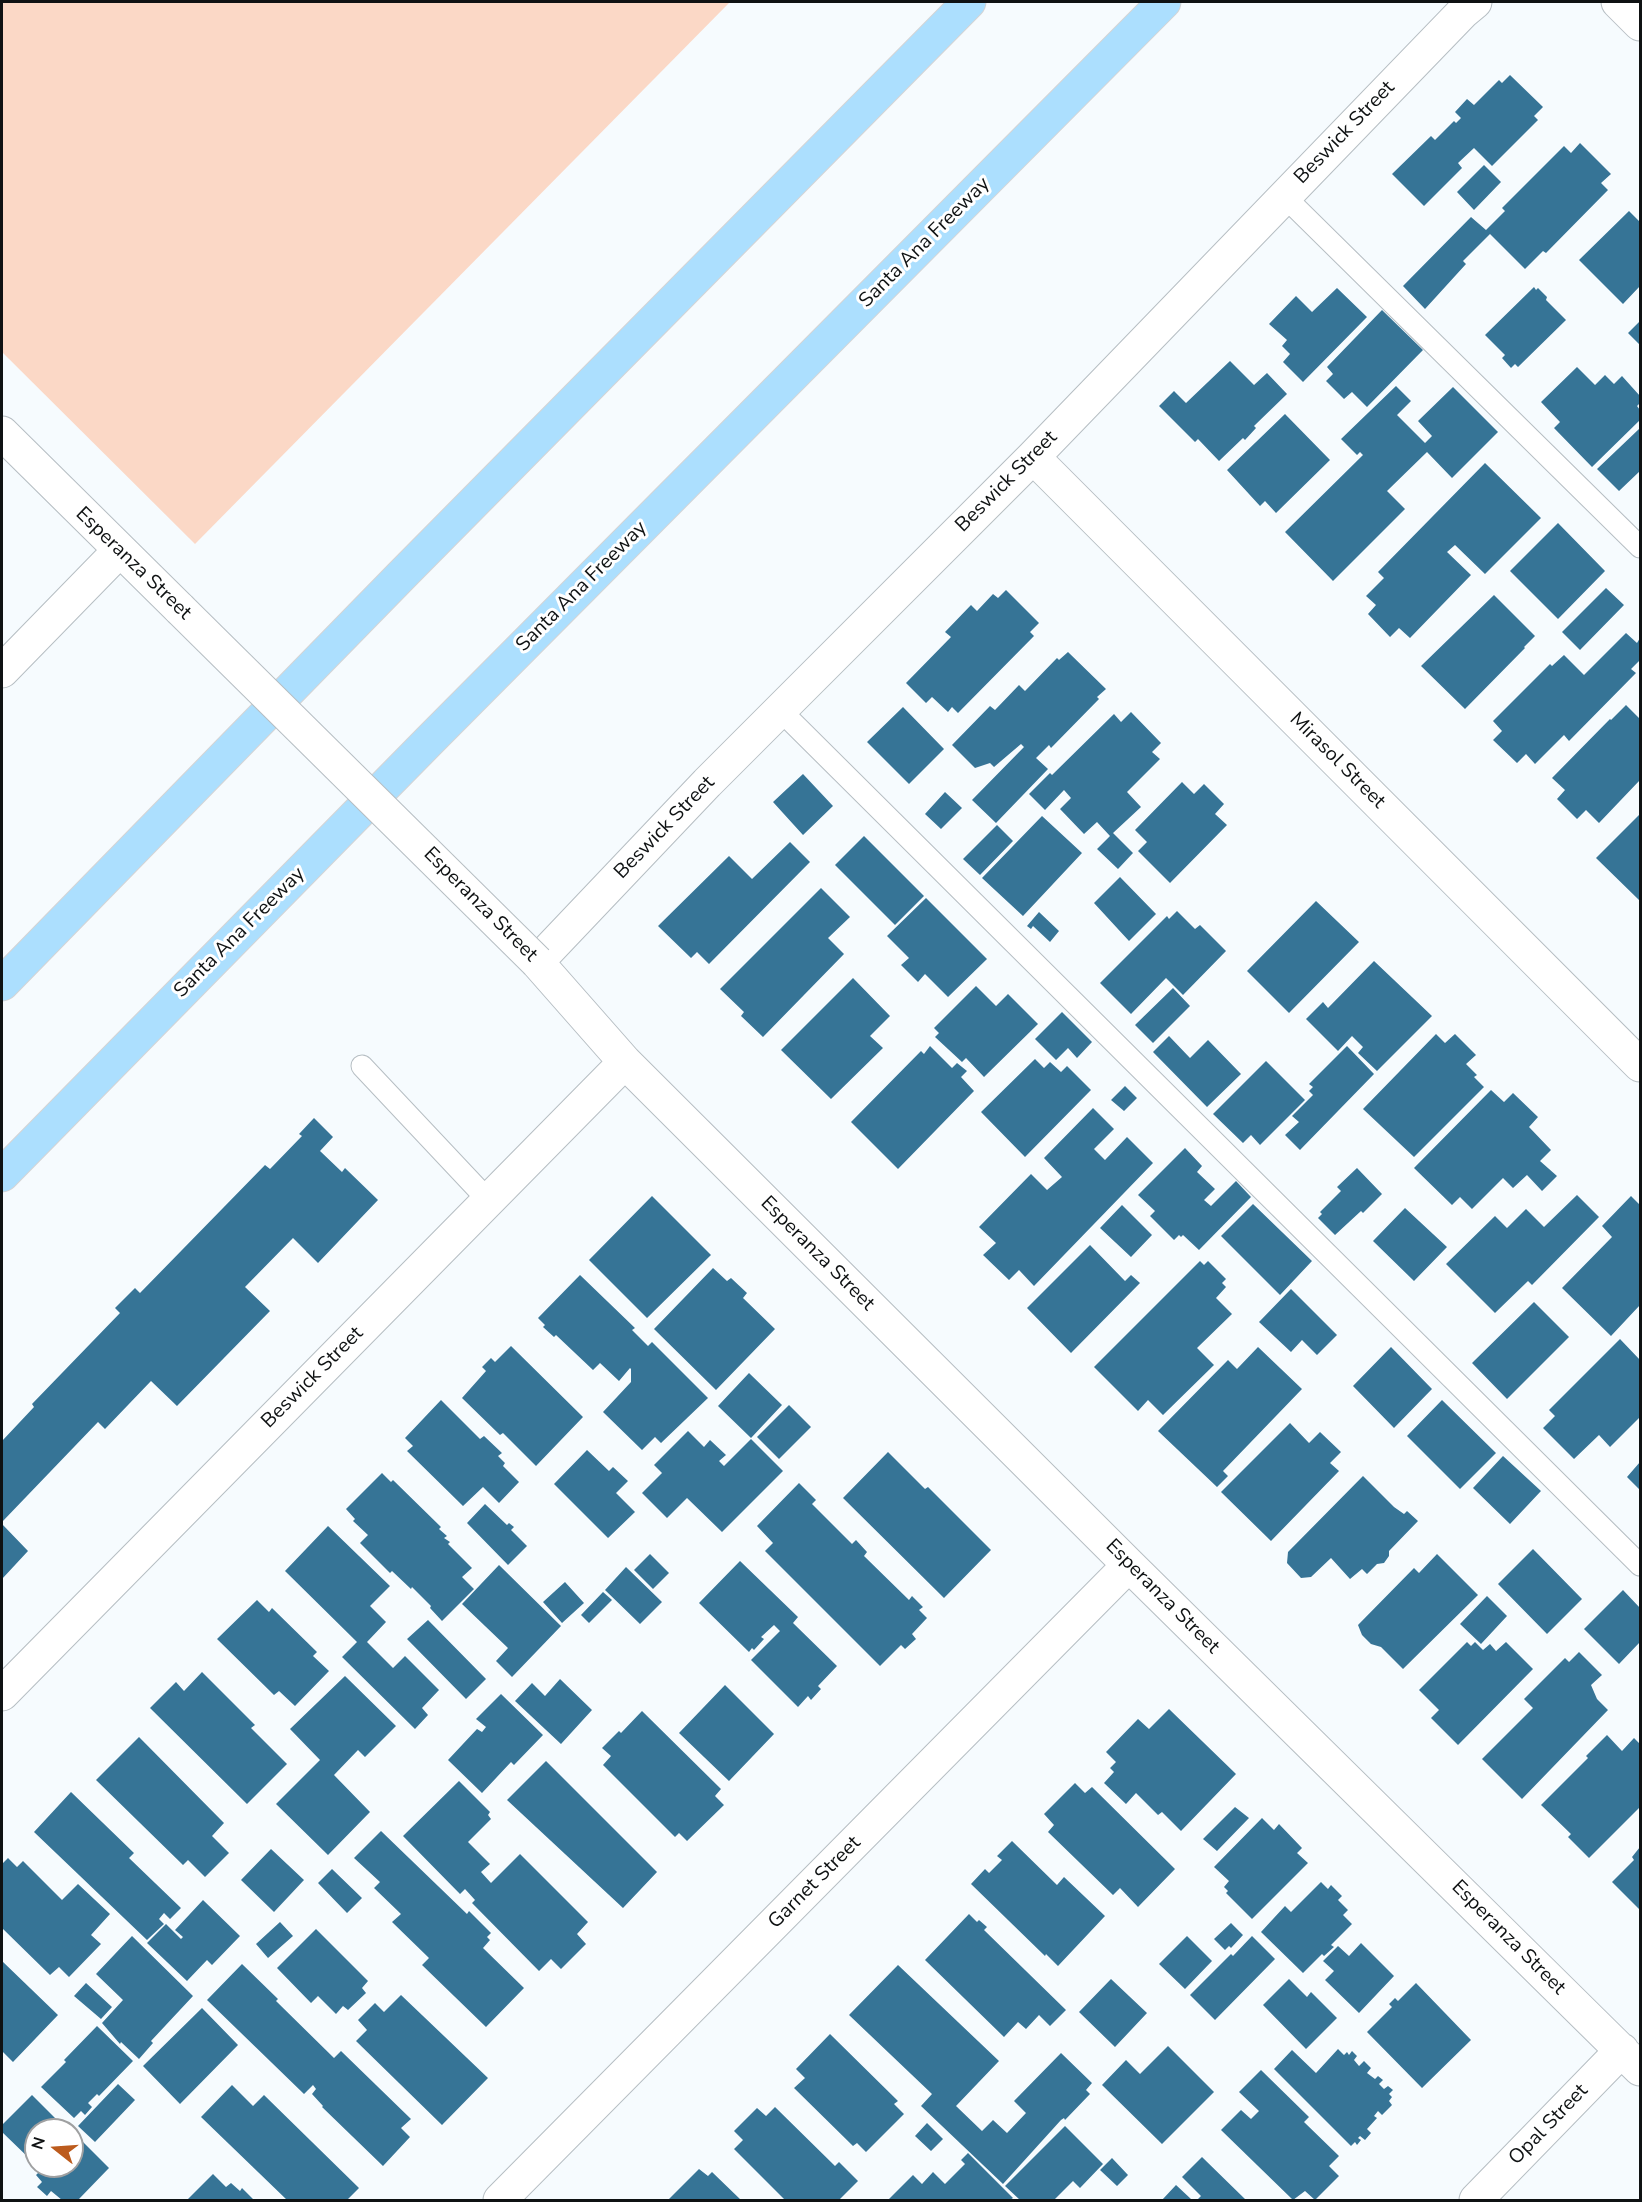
<!DOCTYPE html>
<style>
body{margin:0}
#map{position:relative;width:1642px;height:2202px;overflow:hidden;background:#f6fbfe;font-family:"Nunito Sans",sans-serif}
canvas{display:block}
.frame{position:absolute;inset:0;border:3px solid #0f1213;pointer-events:none}
.north{position:absolute;left:24px;top:2118px;width:60px;height:60px;box-sizing:border-box;background:#fff;border:2px solid #9fa0a1;border-radius:50%;rotate:287deg;font-size:16px;font-weight:700;line-height:24px;text-align:center;color:#0f1213}
.north::after{content:'';display:block;margin:auto;width:21px;height:27px;background:#bc5b1d;clip-path:polygon(50% 0,100% 100%,50% 72%,0 100%)}
</style>
<div id="map">
<canvas width="1642" height="2202"></canvas>
<div class="frame"></div>
<div class="north">N</div>
</div>
<script>
const ctx = document.querySelector('canvas').getContext('2d');
ctx.lineJoin = 'round';
function fill(path, color) { ctx.fillStyle = color; ctx.fill(path, 'evenodd'); }
const shape = rows => new Path2D(rows.map(r => 'M' + r).join(''));
function strokePath(path, color, width, dash) { ctx.strokeStyle = color; ctx.lineWidth = width; ctx.lineCap = dash ? 'butt' : 'round'; ctx.setLineDash(dash || []); ctx.stroke(path); }
function write(font, color, halo, rows, align = 'center') {
  ctx.font = font + ' "Nunito Sans",sans-serif'; ctx.lineWidth = 6; ctx.setLineDash([]); ctx.textBaseline = 'middle'; ctx.strokeStyle = halo; ctx.fillStyle = color; for (const [text, x, y, turn = 0] of rows) {
    ctx.save(); ctx.translate(x, y); ctx.rotate((+turn || 0) * Math.PI / 180); ctx.textAlign = isNaN(turn) ? turn : align; if (halo) ctx.strokeText(text, 0, 0); ctx.fillText(text, 0, 0); ctx.restore();
  }
}
fill(shape([
 [2,2,730,2,195,544,2,352]
]), '#fbd8c6');
fill(shape([
 [1510,75,1543,107,1534,116,1538,120,1492,166,1474,148,1458,163,1462,168,1424,206,1392,174,1431,136,1435,140,1454,121,1456,123,1461,118,1455,112,1467,99,1474,105,1499,80,1502,83],
 [1580,143,1611,174,1601,183,1608,190,1546,253,1543,251,1525,269,1490,234,1463,261,1466,264,1425,309,1403,286,1471,217,1486,230,1505,211,1502,208,1564,146,1571,153],
 [1484,165,1501,182,1474,210,1457,192],
 [1629,211,1640,222,1640,286,1623,304,1579,260],
 [1534,287,1536,290,1538,288,1547,297,1546,300,1566,320,1518,367,1515,364,1511,368,1502,358,1505,355,1485,335],
 [1337,288,1367,317,1303,382,1283,362,1290,354,1282,346,1287,340,1269,324,1296,296,1312,312],
 [1382,310,1423,350,1367,407,1352,392,1344,399,1326,381,1333,374,1327,367],
 [1640,321,1640,345,1628,333],
 [1230,361,1254,385,1267,373,1287,394,1254,426,1256,428,1245,440,1243,438,1219,461,1198,439,1195,442,1159,406,1174,391,1186,403],
 [1577,367,1595,385,1605,375,1614,384,1622,376,1640,396,1640,403,1637,406,1640,410,1640,420,1592,467,1554,428,1560,422,1541,402],
 [1396,386,1411,401,1397,415,1425,443,1432,436,1418,421,1453,387,1498,432,1452,478,1427,452,1387,491,1405,509,1333,581,1285,532,1363,455,1360,452,1357,455,1341,439],
 [1285,414,1330,460,1276,513,1265,501,1260,506,1227,470],
 [1639,429,1640,431,1640,471,1619,491,1597,469],
 [1485,463,1541,518,1485,574,1455,545,1447,552,1471,575,1410,638,1399,628,1390,637,1368,614,1376,605,1366,596,1384,578,1378,572],
 [1558,523,1605,571,1558,619,1510,571],
 [1606,588,1624,605,1580,650,1562,632],
 [1006,590,1039,623,1030,632,1034,636,958,713,952,707,948,712,932,697,926,703,906,683,951,637,945,632,971,605,977,611,993,594,998,598],
 [1494,595,1535,636,1524,647,1525,648,1465,709,1421,666],
 [1626,633,1637,643,1640,638,1640,660,1631,669,1636,673,1569,741,1564,735,1535,764,1526,754,1517,763,1493,740,1502,731,1493,721,1550,664,1552,666,1564,655,1584,675],
 [1068,652,1106,689,1097,697,1099,699,1051,748,1049,745,1036,758,1048,769,996,823,972,800,1024,747,1021,744,994,767,990,763,975,768,952,745,990,706,995,710,1019,685,1025,691,1057,658,1059,660],
 [1626,705,1640,719,1640,780,1599,823,1586,810,1577,819,1557,799,1565,790,1552,778,1610,719,1611,720],
 [903,707,944,749,909,784,867,742],
 [1131,712,1161,743,1152,752,1160,759,1127,792,1141,807,1113,833,1133,853,1118,869,1097,849,1110,836,1097,822,1084,834,1060,809,1071,798,1064,790,1045,810,1029,794,1050,773,1052,775,1114,714,1121,722],
 [803,774,833,806,803,835,773,802],
 [1182,782,1194,794,1204,784,1224,804,1215,814,1227,825,1170,883,1138,851,1147,842,1135,830],
 [945,792,962,808,941,829,925,814],
 [1640,814,1640,899,1639,900,1596,858],
 [1042,816,1082,853,1023,916,982,878],
 [997,825,1013,841,980,875,963,859],
 [864,836,924,896,895,925,835,865],
 [790,842,810,862,709,964,697,952,691,958,658,926,729,856,752,879],
 [1120,877,1156,914,1129,941,1094,903],
 [821,888,850,917,828,938,844,954,763,1037,741,1016,744,1012,720,989],
 [926,898,987,959,948,997,925,974,918,982,901,965,909,958,887,936],
 [1316,901,1359,942,1289,1013,1247,971],
 [1177,911,1195,929,1200,925,1226,951,1183,995,1166,978,1131,1014,1100,983,1167,916,1169,919],
 [1039,912,1059,931,1050,942,1033,926,1031,929,1027,926],
 [1374,961,1432,1016,1377,1071,1358,1053,1363,1047,1352,1036,1338,1051,1306,1019,1323,1002,1328,1008],
 [853,978,890,1016,870,1036,883,1048,831,1099,781,1050],
 [976,986,996,1006,1008,994,1038,1024,984,1077,966,1058,962,1062,935,1037,939,1033,934,1028],
 [1173,988,1190,1006,1153,1043,1135,1025],
 [1062,1012,1092,1042,1077,1058,1068,1048,1056,1060,1035,1039],
 [1436,1034,1445,1043,1455,1034,1476,1055,1466,1064,1477,1075,1474,1077,1484,1087,1414,1157,1363,1109],
 [1169,1036,1190,1058,1208,1040,1241,1074,1207,1107,1153,1052],
 [930,1046,952,1068,957,1063,967,1071,961,1077,974,1091,898,1169,851,1122,921,1051,924,1054],
 [1347,1046,1374,1074,1300,1150,1285,1135,1299,1122,1292,1116,1313,1095,1309,1091,1313,1087,1309,1084],
 [1035,1059,1044,1068,1050,1062,1061,1072,1067,1066,1091,1090,1025,1157,981,1112],
 [1266,1061,1305,1100,1260,1145,1251,1135,1243,1143,1213,1114],
 [1125,1086,1137,1098,1124,1111,1111,1100],
 [1491,1090,1504,1102,1513,1093,1538,1117,1529,1127,1551,1150,1540,1161,1557,1176,1542,1191,1527,1175,1513,1188,1503,1178,1472,1209,1460,1197,1452,1205,1414,1168],
 [1093,1108,1114,1129,1094,1149,1105,1160,1127,1137,1153,1163,1034,1286,1019,1270,1009,1280,983,1255,996,1243,979,1227,1031,1174,1047,1190,1062,1177,1044,1158],
 [314,1118,333,1137,320,1151,342,1172,345,1168,378,1200,318,1263,293,1238,245,1287,270,1311,177,1406,151,1381,105,1429,98,1422,2,1522,2,1441,34,1407,32,1404,120,1313,115,1308,135,1288,140,1293,265,1165,270,1169,302,1136,299,1134],
 [1185,1148,1202,1166,1197,1172,1215,1189,1204,1200,1211,1206,1236,1181,1251,1197,1199,1250,1183,1235,1181,1237,1179,1235,1174,1240,1150,1216,1155,1211,1138,1195],
 [1357,1168,1382,1194,1363,1213,1361,1211,1335,1235,1318,1218,1322,1214,1320,1212,1341,1191,1337,1187],
 [1577,1195,1599,1217,1532,1285,1528,1281,1495,1313,1446,1264,1495,1216,1507,1228,1526,1209,1544,1227],
 [652,1196,711,1255,647,1318,589,1260],
 [1631,1196,1640,1205,1640,1305,1611,1336,1562,1288,1612,1237,1602,1226],
 [1253,1204,1312,1261,1280,1295,1221,1236],
 [1122,1205,1152,1235,1131,1257,1100,1228],
 [1405,1208,1447,1247,1414,1281,1373,1241],
 [1090,1245,1125,1281,1131,1275,1140,1283,1071,1353,1027,1308],
 [1200,1261,1204,1265,1208,1261,1226,1279,1222,1283,1226,1287,1216,1298,1232,1314,1197,1348,1214,1365,1163,1415,1148,1400,1138,1411,1094,1367],
 [713,1268,727,1281,731,1278,747,1293,743,1298,775,1329,716,1390,654,1329],
 [580,1275,635,1328,632,1330,648,1346,652,1342,708,1398,661,1443,655,1437,642,1450,603,1412,631,1382,631,1369,630,1368,619,1381,600,1363,593,1370,556,1335,554,1337,543,1327,545,1325,538,1318],
 [1291,1289,1337,1335,1317,1355,1302,1340,1291,1352,1259,1322],
 [1534,1302,1569,1337,1507,1399,1472,1363],
 [1620,1339,1640,1360,1640,1417,1610,1447,1599,1435,1574,1459,1543,1428,1555,1416,1549,1410],
 [511,1346,583,1417,536,1466,503,1433,500,1435,462,1398,486,1371,482,1367,491,1358,495,1362],
 [1258,1347,1302,1389,1223,1471,1228,1476,1217,1487,1158,1431,1228,1360,1237,1369],
 [1391,1347,1432,1389,1394,1428,1353,1386],
 [749,1373,782,1405,751,1438,718,1406],
 [441,1400,480,1439,484,1436,502,1453,498,1456,505,1463,503,1466,519,1482,499,1503,483,1487,463,1506,407,1451,413,1446,405,1438],
 [1442,1400,1496,1453,1460,1489,1407,1436],
 [789,1405,811,1427,779,1459,757,1437],
 [1290,1423,1309,1443,1320,1432,1341,1452,1330,1463,1339,1471,1271,1541,1221,1492],
 [688,1431,704,1447,710,1440,726,1455,719,1461,724,1466,751,1439,783,1471,722,1532,687,1498,667,1518,642,1493,662,1473,654,1465],
 [587,1450,609,1471,613,1467,628,1481,616,1493,635,1512,608,1538,554,1484],
 [888,1452,925,1489,928,1487,991,1550,944,1598,843,1498],
 [1503,1456,1541,1491,1510,1524,1473,1488],
 [1640,1462,1640,1490,1627,1477],
 [382,1473,391,1482,393,1480,441,1527,439,1529,447,1536,444,1538,450,1542,448,1544,472,1568,462,1577,474,1589,442,1621,430,1608,431,1606,412,1587,411,1589,392,1571,390,1573,360,1543,368,1535,353,1521,355,1519,346,1509],
 [1363,1476,1394,1507,1404,1514,1407,1511,1418,1521,1389,1551,1389,1556,1384,1563,1377,1564,1367,1574,1362,1569,1350,1579,1331,1558,1311,1577,1301,1578,1287,1563,1288,1552],
 [799,1483,816,1500,812,1504,852,1544,856,1540,867,1552,864,1556,909,1600,912,1596,923,1607,919,1610,927,1618,912,1634,916,1639,905,1649,901,1645,880,1666,765,1551,773,1543,757,1526],
 [485,1504,507,1525,509,1523,514,1527,511,1530,527,1546,508,1565,467,1523],
 [2,1524,28,1551,2,1579],
 [328,1526,390,1586,370,1606,386,1622,367,1642,393,1668,405,1656,439,1690,422,1708,428,1715,415,1729,342,1657,357,1642,285,1571],
 [1533,1549,1582,1599,1547,1634,1498,1584],
 [650,1554,669,1573,653,1589,634,1570],
 [1437,1554,1478,1595,1403,1669,1381,1647,1371,1644,1362,1635,1358,1625,1414,1568,1419,1573],
 [740,1561,798,1617,793,1623,837,1666,818,1686,821,1689,811,1700,808,1696,798,1707,751,1660,780,1631,774,1625,761,1637,764,1639,754,1650,752,1648,749,1652,699,1603],
 [499,1565,561,1626,512,1677,496,1661,508,1648,462,1604],
 [626,1567,662,1602,640,1624,605,1590],
 [565,1582,584,1603,562,1623,543,1602],
 [1623,1590,1640,1608,1640,1642,1619,1664,1584,1629],
 [603,1592,612,1600,589,1623,581,1615],
 [1487,1596,1507,1616,1481,1644,1460,1624],
 [257,1600,269,1612,272,1608,317,1652,313,1656,329,1671,295,1706,279,1691,274,1695,217,1639],
 [428,1620,486,1679,466,1699,407,1639],
 [1467,1642,1471,1646,1475,1642,1483,1650,1490,1644,1496,1651,1506,1642,1533,1669,1458,1745,1431,1718,1439,1710,1419,1690],
 [1579,1652,1602,1675,1591,1685,1597,1699,1608,1710,1522,1799,1482,1759,1533,1708,1524,1699,1565,1658,1569,1662],
 [202,1672,255,1725,251,1728,287,1764,247,1804,150,1708,176,1682,184,1691],
 [345,1676,396,1726,365,1757,358,1750,334,1775,370,1812,328,1855,276,1804,320,1760,290,1729],
 [560,1679,592,1710,561,1744,515,1701,532,1683,545,1696],
 [725,1685,774,1734,729,1781,679,1733],
 [501,1694,543,1735,514,1765,511,1762,482,1793,448,1760,477,1729,482,1732,486,1727,476,1719],
 [1169,1709,1236,1774,1181,1831,1162,1812,1158,1815,1136,1793,1126,1804,1104,1783,1114,1772,1110,1768,1116,1762,1106,1752,1138,1719,1149,1729],
 [642,1711,721,1789,715,1796,724,1805,687,1841,679,1833,675,1837,603,1765,611,1756,602,1748,619,1731,621,1733],
 [1607,1735,1622,1751,1634,1738,1640,1744,1640,1810,1639,1808,1589,1858,1568,1837,1571,1834,1541,1805,1588,1758,1586,1756],
 [139,1737,224,1823,212,1836,229,1853,205,1877,188,1860,183,1865,96,1780],
 [546,1761,657,1872,623,1908,507,1800],
 [459,1781,490,1812,488,1815,491,1819,468,1842,490,1864,481,1872,491,1883,520,1854,588,1922,577,1934,586,1944,561,1969,551,1959,539,1971,472,1903,475,1900,465,1889,460,1894,403,1836],
 [1075,1783,1085,1793,1092,1787,1175,1869,1138,1907,1120,1888,1113,1895,1048,1832,1054,1825,1044,1814],
 [71,1792,134,1853,129,1858,181,1908,170,1919,164,1913,159,1919,164,1924,147,1940,34,1832],
 [1235,1807,1249,1818,1217,1851,1203,1839],
 [1262,1818,1274,1830,1279,1824,1302,1848,1297,1853,1308,1863,1252,1919,1226,1893,1228,1891,1224,1887,1229,1881,1214,1867],
 [381,1831,467,1914,469,1911,491,1933,487,1937,490,1940,483,1948,524,1988,486,2027,422,1965,429,1958,392,1922,401,1914,374,1888,380,1882,354,1858],
 [1012,1841,1057,1885,1064,1877,1105,1916,1058,1966,1046,1954,1045,1956,971,1884,985,1869,989,1873,1002,1860,997,1856],
 [1640,1847,1640,1910,1612,1882,1634,1860,1632,1857],
 [271,1849,304,1880,274,1912,241,1880],
 [8,1858,17,1867,23,1861,62,1900,78,1884,110,1914,91,1935,101,1944,69,1977,59,1967,50,1975,2,1928,2,1864],
 [332,1869,362,1898,347,1913,318,1883],
 [1321,1882,1328,1889,1331,1885,1342,1896,1338,1900,1348,1910,1343,1915,1352,1924,1331,1945,1334,1947,1324,1956,1322,1954,1303,1973,1261,1932,1285,1906,1291,1912],
 [203,1900,240,1936,212,1965,207,1960,187,1981,147,1943,166,1924,181,1939,183,1937,175,1930],
 [969,1914,977,1922,979,1920,987,1927,984,1930,1066,2010,1050,2026,1039,2015,1026,2029,1018,2022,1004,2037,925,1960],
 [280,1922,293,1936,268,1958,256,1944],
 [1231,1923,1243,1935,1231,1948,1229,1946,1225,1950,1214,1939],
 [316,1929,368,1981,362,1988,366,1993,348,2010,343,2006,336,2014,318,1996,311,2003,277,1968],
 [132,1936,193,1996,151,2041,153,2043,139,2059,121,2042,120,2044,102,2023,123,2000,96,1974],
 [1187,1936,1212,1961,1185,1989,1159,1964],
 [1252,1936,1275,1959,1215,2020,1190,1995,1231,1954,1233,1956],
 [1361,1943,1394,1976,1359,2013,1325,1980,1334,1971,1323,1961,1338,1946,1349,1956],
 [2,1961,58,2015,13,2062,2,2051],
 [242,1964,278,1999,276,2001,334,2058,341,2051,411,2119,401,2128,410,2137,383,2166,322,2107,323,2106,312,2094,316,2089,313,2085,304,2094,207,2000],
 [898,1965,999,2061,956,2106,982,2131,993,2120,1007,2133,1026,2113,1014,2101,1061,2053,1092,2083,1086,2090,1090,2094,1065,2120,1064,2118,1061,2120,1003,2184,921,2106,932,2094,849,2015],
 [1111,1979,1147,2013,1115,2047,1079,2012],
 [1289,1979,1307,1997,1311,1992,1337,2018,1306,2049,1263,2005],
 [86,1983,112,2007,101,2019,74,1996],
 [1416,1983,1471,2040,1422,2088,1367,2032,1392,2007,1389,2004,1395,1998,1398,2001],
 [401,1995,488,2078,442,2125,356,2041,367,2030,358,2020,375,2003,384,2012],
 [202,2008,238,2045,180,2104,143,2066],
 [97,2026,133,2061,99,2096,97,2094,88,2103,92,2107,85,2115,81,2111,74,2118,41,2087,66,2062,64,2060],
 [830,2034,898,2101,894,2104,904,2114,866,2152,857,2143,853,2146,794,2088,805,2078,796,2069],
 [1168,2046,1214,2092,1162,2144,1102,2085,1126,2060,1140,2074],
 [1338,2049,1344,2055,1347,2052,1349,2055,1352,2051,1357,2056,1354,2060,1359,2066,1364,2061,1371,2068,1367,2073,1375,2079,1378,2076,1383,2080,1379,2084,1384,2089,1388,2086,1393,2090,1389,2094,1392,2097,1389,2101,1392,2105,1382,2115,1378,2111,1374,2116,1377,2118,1367,2129,1371,2133,1365,2140,1360,2136,1358,2138,1361,2140,1357,2145,1355,2142,1351,2146,1274,2069,1292,2050,1316,2073],
 [1261,2070,1309,2117,1304,2122,1339,2156,1329,2166,1339,2176,1315,2200,1305,2191,1293,2200,1221,2130,1241,2110,1251,2119,1259,2111,1239,2092],
 [118,2084,135,2100,95,2142,78,2126],
 [232,2085,253,2106,264,2095,359,2188,347,2200,287,2200,201,2117],
 [32,2095,65,2128,63,2130,36,2130,36,2157,32,2161,2,2132,2,2125],
 [775,2107,835,2166,839,2162,858,2181,839,2200,785,2200,734,2149,743,2140,734,2131,757,2108,766,2116],
 [927,2123,943,2139,931,2151,915,2136],
 [1065,2126,1103,2164,1080,2188,1073,2181,1054,2200,1020,2200,1005,2186],
 [75,2134,109,2168,78,2200,62,2200,51,2191,47,2196,37,2187,42,2182,36,2175,45,2166,72,2166,72,2137],
 [968,2153,1013,2198,1010,2200,889,2199,913,2175,922,2184,933,2172,945,2184,965,2164,961,2160],
 [1202,2157,1246,2200,1197,2200,1201,2196,1182,2177],
 [1112,2158,1128,2175,1117,2186,1100,2170],
 [699,2169,708,2176,712,2172,741,2200,668,2200],
 [213,2174,226,2187,231,2183,240,2191,242,2188,254,2200,187,2200],
 [1176,2185,1191,2199,1189,2200,1162,2200]
]), '#367496');
const lane = shape([
 [1284,196,1640,547],
 [780,710,1640,1565],
 [362,1066,488,1200]
]);
const street = shape([
 [1475,2,1463,12,1033,457,707,783,537,962,625,1062,1129,1565,1640,2069],
 [1618,2,1640,24],
 [2,433,180,609],
 [1033,457,1640,1065],
 [2,671,119,551],
 [2,1694,625,1062],
 [500,2200,1129,1565],
 [1476,2200,1622,2050]
]);
const highway = shape([
 [2,984,400,577,969,2],
 [2,1175,429,741,1164,2]
]);
strokePath(lane, '#b6bec3', 23);
strokePath(street, '#b6bec3', 35);
strokePath(highway, '#d4d4d5', 35);
strokePath(lane, '#fff', 21);
strokePath(street, '#fff', 33);
strokePath(highway, '#acdffe', 33);
const streetBridge = shape([
 [180,609,537,962]
]);
strokePath(streetBridge, '#b6bec3', 35, []);
strokePath(streetBridge, '#fff', 33);
write('20px', '#0f1213', '#fff', [
 ["Beswick Street",1345,133,-46],
 ["Santa Ana Freeway",925,243,-45],
 ["Beswick Street",1007,482,-45],
 ["Esperanza Street",133,564,44],
 ["Santa Ana Freeway",582,587,-45],
 ["Mirasol Street",1337,761,45],
 ["Beswick Street",665,828,-46],
 ["Esperanza Street",480,905,45],
 ["Santa Ana Freeway",240,933,-45],
 ["Esperanza Street",817,1254,45],
 ["Beswick Street",313,1378,-45],
 ["Esperanza Street",1162,1597,45],
 ["Garnet Street",815,1883,-45],
 ["Esperanza Street",1508,1938,45],
 ["Opal Street",1549,2125,-46]
]);
</script>
